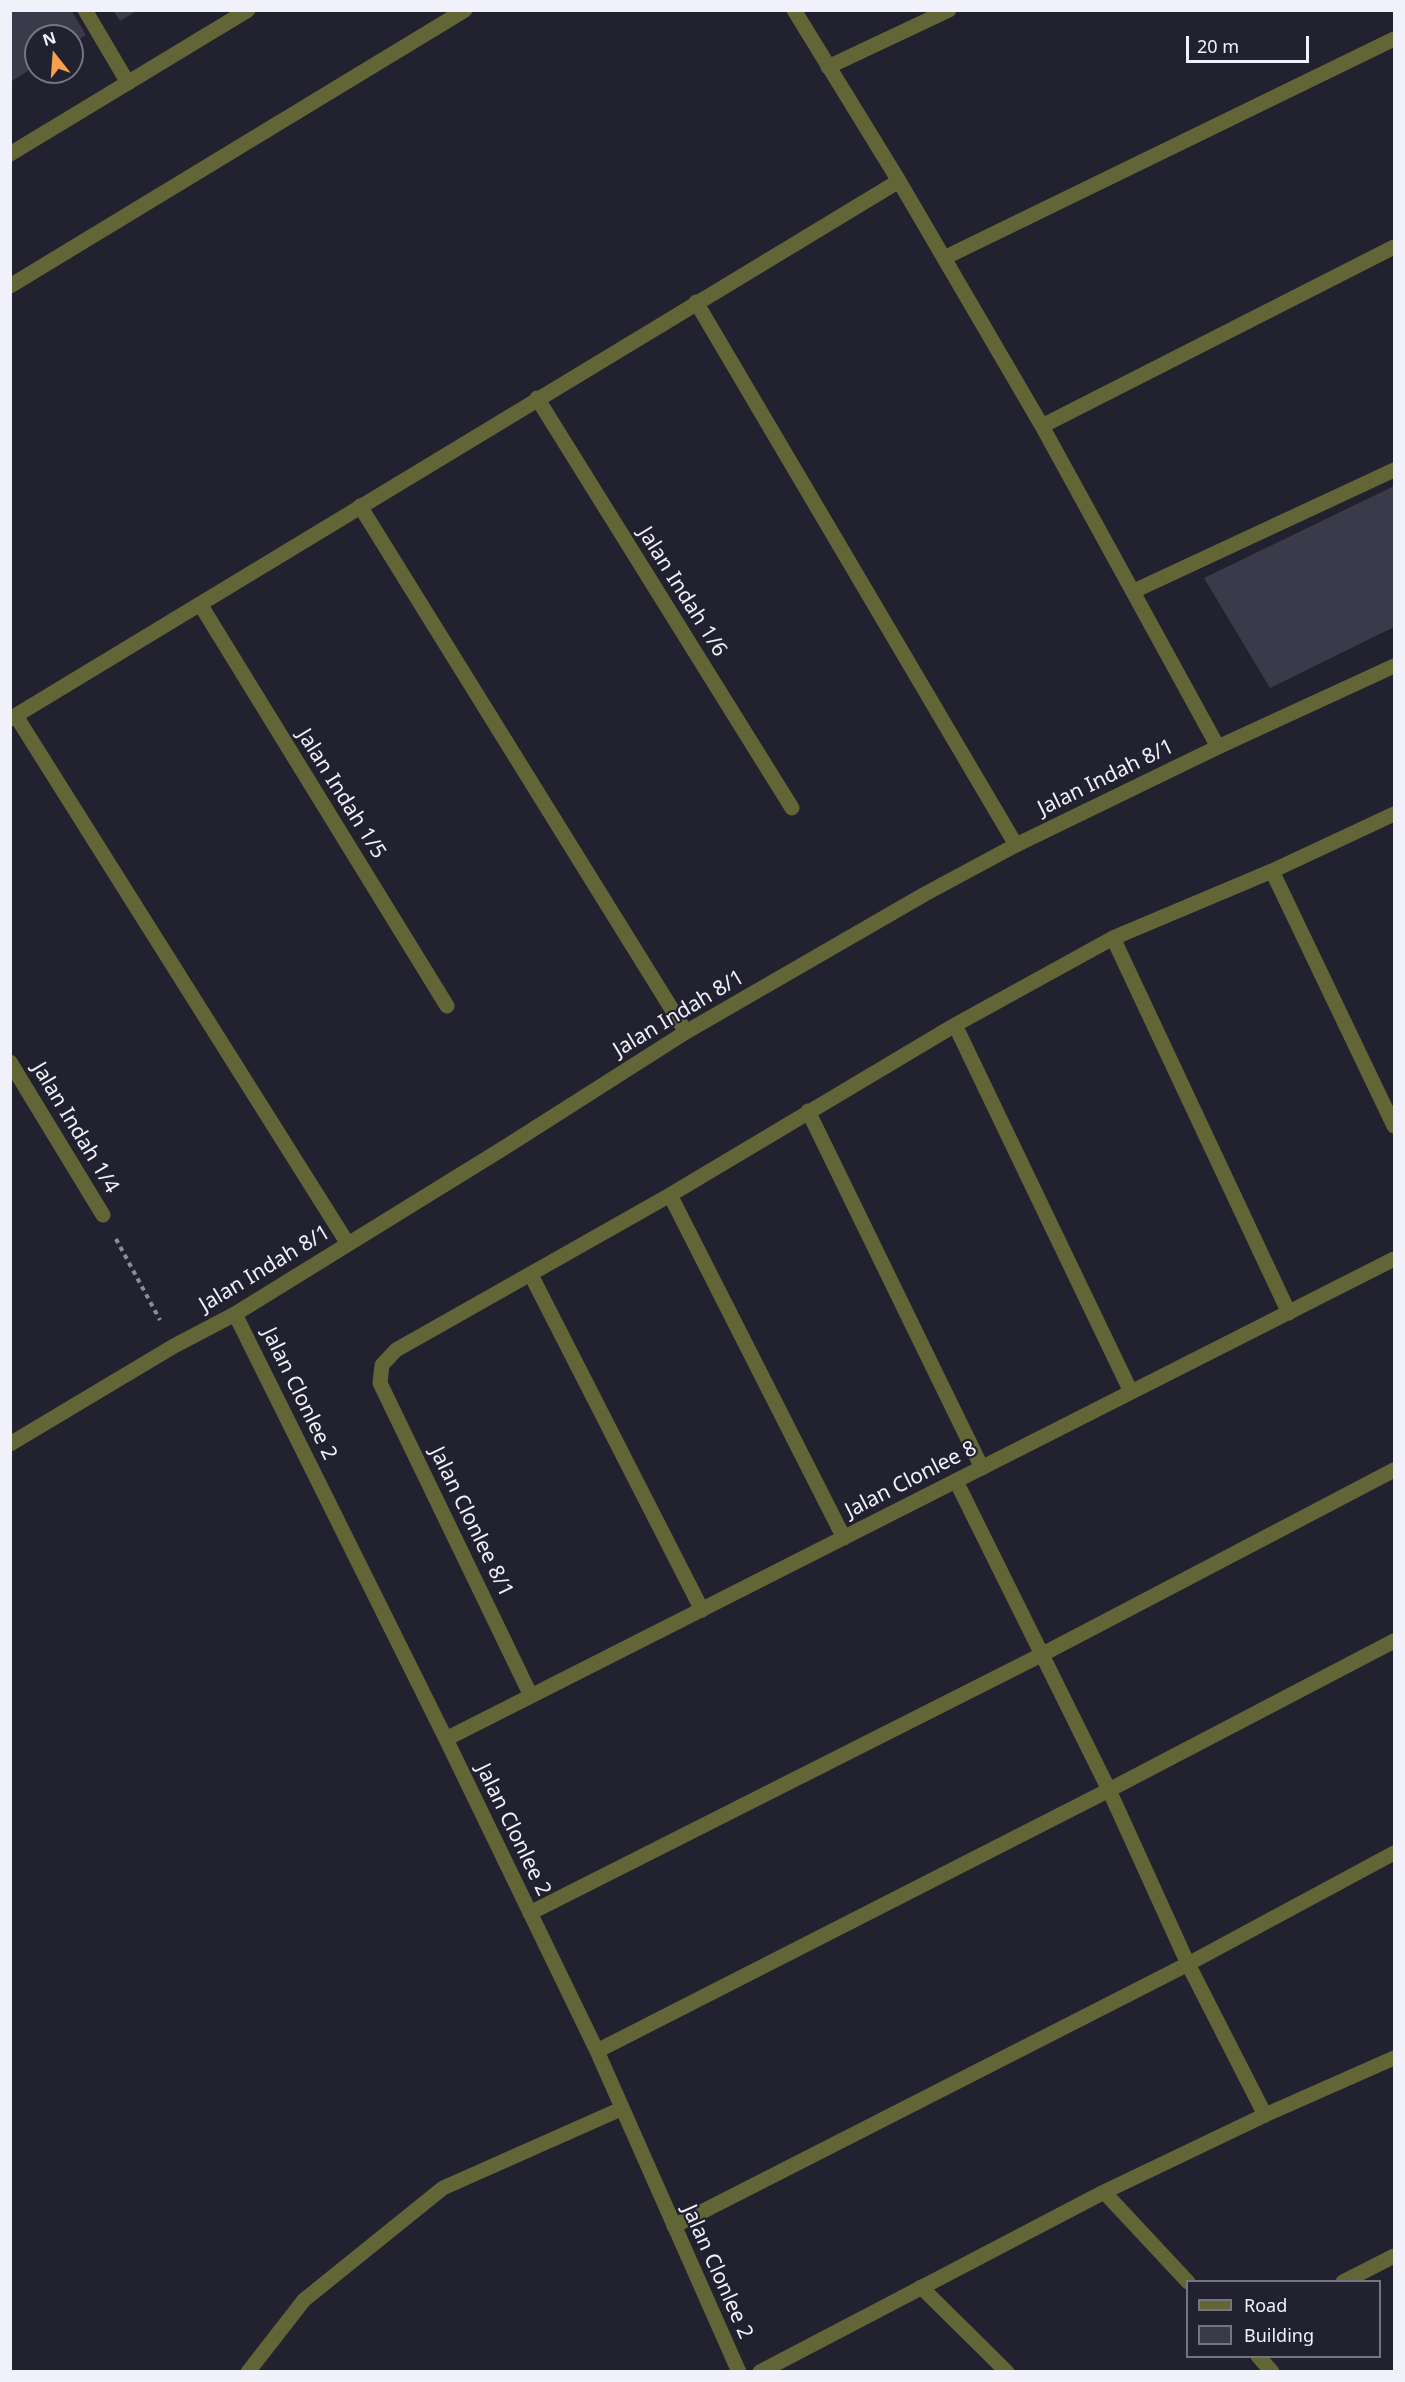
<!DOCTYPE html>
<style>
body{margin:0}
#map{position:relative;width:1405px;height:2382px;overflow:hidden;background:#22212f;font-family:"Noto Sans",sans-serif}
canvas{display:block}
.frame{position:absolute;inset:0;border:12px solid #f1f1fb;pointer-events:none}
.legend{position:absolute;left:1186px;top:2280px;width:195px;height:78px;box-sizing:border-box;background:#22212f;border:2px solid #757481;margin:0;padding:8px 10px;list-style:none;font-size:18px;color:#f1f1fb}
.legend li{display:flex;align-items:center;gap:12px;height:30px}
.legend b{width:30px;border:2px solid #757481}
.north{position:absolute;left:24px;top:24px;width:60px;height:60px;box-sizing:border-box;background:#22212f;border:2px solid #757481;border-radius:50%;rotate:343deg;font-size:16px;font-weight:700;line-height:24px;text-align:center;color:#f1f1fb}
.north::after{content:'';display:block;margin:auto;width:21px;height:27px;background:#f9a04d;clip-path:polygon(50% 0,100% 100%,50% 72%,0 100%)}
.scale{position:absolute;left:1186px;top:36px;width:123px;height:27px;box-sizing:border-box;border:3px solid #f1f1fb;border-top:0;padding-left:8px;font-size:18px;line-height:21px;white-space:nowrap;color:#f1f1fb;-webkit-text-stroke:4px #22212f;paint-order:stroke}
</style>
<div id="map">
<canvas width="1405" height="2382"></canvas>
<div class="frame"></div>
<ul class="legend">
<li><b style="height:8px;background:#626636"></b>Road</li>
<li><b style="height:16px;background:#3b3a4a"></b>Building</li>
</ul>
<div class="north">N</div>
<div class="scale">20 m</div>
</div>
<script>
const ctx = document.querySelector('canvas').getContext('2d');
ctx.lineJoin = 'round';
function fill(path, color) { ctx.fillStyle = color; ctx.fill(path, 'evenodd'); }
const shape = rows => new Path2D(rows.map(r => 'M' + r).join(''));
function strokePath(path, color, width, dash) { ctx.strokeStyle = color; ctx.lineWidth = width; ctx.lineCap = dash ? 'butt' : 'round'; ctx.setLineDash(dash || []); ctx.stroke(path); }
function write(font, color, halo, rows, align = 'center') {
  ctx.font = font + ' "Noto Sans",sans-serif'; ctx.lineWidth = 4.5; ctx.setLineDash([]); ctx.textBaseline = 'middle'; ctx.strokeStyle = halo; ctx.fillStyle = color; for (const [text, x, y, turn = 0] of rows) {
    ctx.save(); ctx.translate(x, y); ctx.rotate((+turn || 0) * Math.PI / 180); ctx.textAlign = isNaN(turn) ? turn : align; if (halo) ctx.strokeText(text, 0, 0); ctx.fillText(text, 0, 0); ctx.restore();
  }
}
fill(shape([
 [10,10,71,10,86,35,72,44,72,36,36,36,36,66,10,82],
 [113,10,138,10,120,21],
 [1394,486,1394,627,1270,688,1204,578]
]), '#3b3a4a');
strokePath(shape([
 [116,1239,160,1320]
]), '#8e8e9a', 4, [4.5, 4.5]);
strokePath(shape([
 [85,10,128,83],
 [944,258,1394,39],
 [696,302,1016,845],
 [360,506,686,1032],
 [1134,591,1394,470],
 [16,716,348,1244],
 [1113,938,1289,1313],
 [808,1111,982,1468],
 [531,1275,702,1610],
 [956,1481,1109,1790,1188,1964,1265,2115],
 [530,1913,1041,1655,1394,1470],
 [674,2226,1188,1964,1394,1853],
 [1343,2282,1394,2256],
 [921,2287,1007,2372]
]), '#626636', 15);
strokePath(shape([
 [794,10,899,181,1042,426,1218,747],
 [828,67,949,10],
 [10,154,248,10],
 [10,286,465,10],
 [537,398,792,808],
 [1042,426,1394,247],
 [200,604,447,1006],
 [10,719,899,181],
 [1272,871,1394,814],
 [955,1025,1131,1392],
 [10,1062,103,1215],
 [670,1195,844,1538],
 [235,1314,446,1739,597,2051,739,2372],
 [10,1444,174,1346,235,1314,507,1146,686,1032,925,894,1016,845,1218,747,1394,666],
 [531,1696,380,1383,382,1365,396,1350,670,1195,955,1025,1113,938,1272,871,1394,1126],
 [446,1739,1394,1259],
 [597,2051,1109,1790,1394,1641],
 [1104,2192,1188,2282],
 [1258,2356,1272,2372],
 [248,2372,304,2300,443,2188,621,2109],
 [760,2372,1104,2192,1265,2115,1394,2058]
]), '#626636', 15);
write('21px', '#f1f1fb', '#22212f', [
 ["Jalan Indah 1/6",682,592,58],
 ["Jalan Indah 8/1",1106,778,-26],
 ["Jalan Indah 1/5",341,794,58],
 ["Jalan Indah 8/1",679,1014,-31],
 ["Jalan Indah 1/4",75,1128,59],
 ["Jalan Indah 8/1",265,1269,-31],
 ["Jalan Clonlee 2",299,1394,64],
 ["Jalan Clonlee 8",911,1480,-27],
 ["Jalan Clonlee 8/1",471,1522,64],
 ["Jalan Clonlee 2",513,1830,64],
 ["Jalan Clonlee 2",717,2272,66]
]);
</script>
